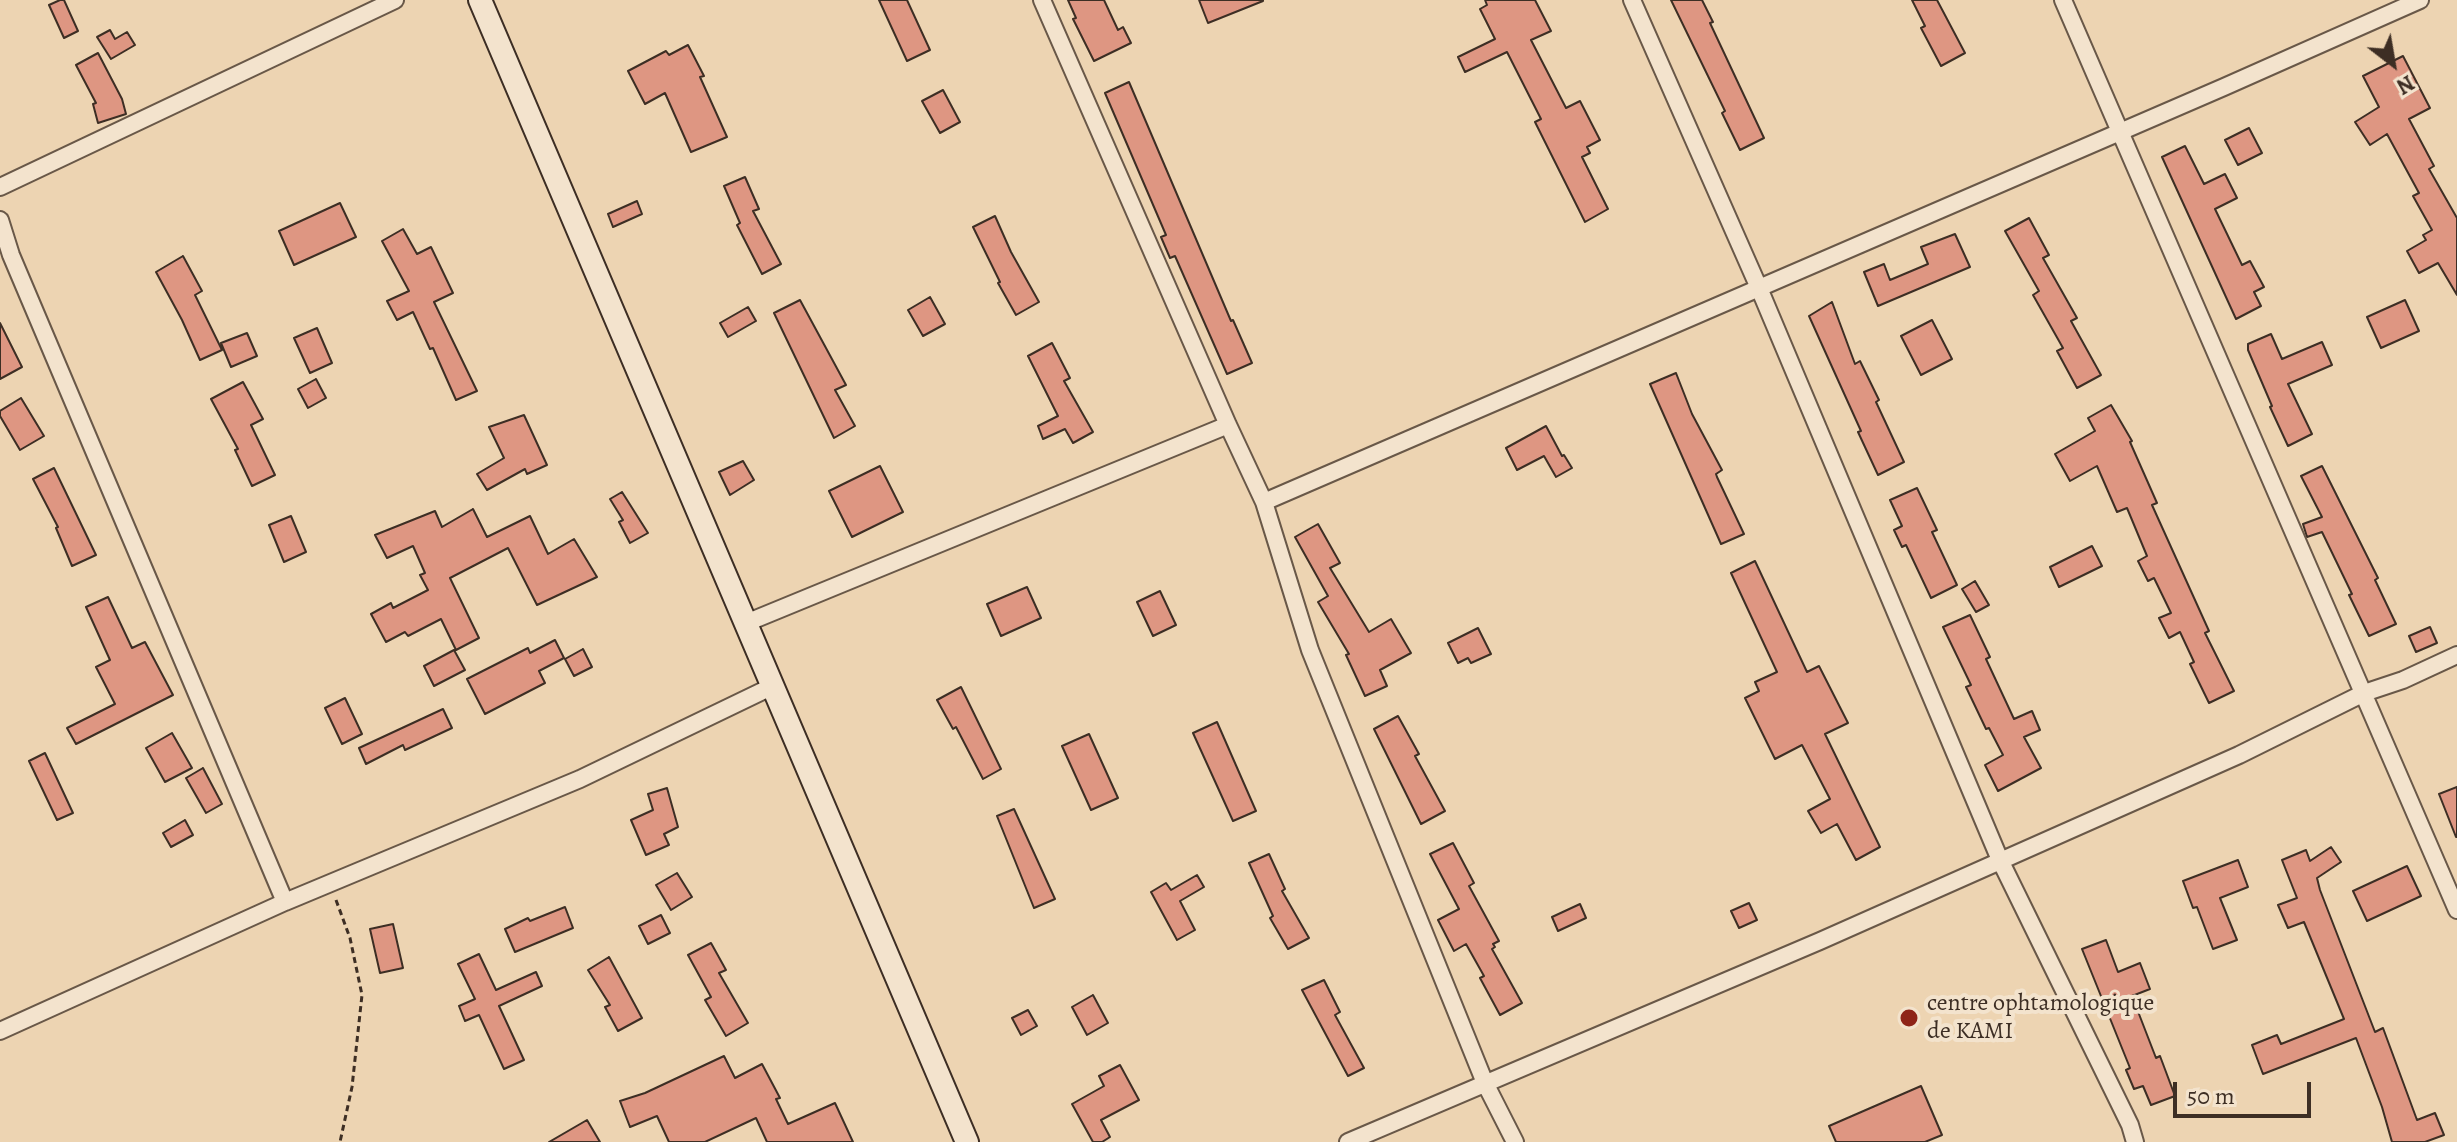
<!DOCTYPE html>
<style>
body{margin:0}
#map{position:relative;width:2457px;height:1142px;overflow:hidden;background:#edd4b2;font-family:Alegreya,serif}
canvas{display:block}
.north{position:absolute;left:2353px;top:24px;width:80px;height:80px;-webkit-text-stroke:6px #f3e3cd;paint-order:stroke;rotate:149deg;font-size:22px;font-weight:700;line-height:32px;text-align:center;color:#3d2e24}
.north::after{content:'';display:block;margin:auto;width:28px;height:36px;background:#3d2e24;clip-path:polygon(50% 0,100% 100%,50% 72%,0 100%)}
.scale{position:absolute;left:2173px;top:1082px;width:138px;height:36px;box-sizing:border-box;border:4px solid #3d2e24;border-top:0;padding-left:10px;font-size:24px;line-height:28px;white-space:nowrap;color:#3d2e24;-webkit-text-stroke:6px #f3e3cd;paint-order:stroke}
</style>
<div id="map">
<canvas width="2457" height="1142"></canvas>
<div class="north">N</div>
<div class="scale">50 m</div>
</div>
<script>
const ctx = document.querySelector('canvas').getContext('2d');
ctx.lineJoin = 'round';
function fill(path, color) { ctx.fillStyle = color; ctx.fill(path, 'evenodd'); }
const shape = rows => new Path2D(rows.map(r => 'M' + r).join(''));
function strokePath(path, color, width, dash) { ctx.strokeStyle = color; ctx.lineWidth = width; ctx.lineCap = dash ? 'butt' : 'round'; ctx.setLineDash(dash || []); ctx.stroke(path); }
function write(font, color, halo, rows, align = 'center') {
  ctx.font = font + ' Alegreya,serif'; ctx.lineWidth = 8; ctx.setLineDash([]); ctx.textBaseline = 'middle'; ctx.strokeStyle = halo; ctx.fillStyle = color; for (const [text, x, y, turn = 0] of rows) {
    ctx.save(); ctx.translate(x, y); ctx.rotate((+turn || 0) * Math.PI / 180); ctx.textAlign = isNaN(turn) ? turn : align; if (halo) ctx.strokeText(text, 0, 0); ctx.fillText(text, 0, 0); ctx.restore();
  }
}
const building = shape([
 [60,0,64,0,78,31,64,38,49,5,60,0],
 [879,0,907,0,930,50,907,61,879,0],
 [1068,0,1104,0,1118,30,1123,27,1131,43,1094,61,1073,19,1076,18,1068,0],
 [1199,0,1263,0,1263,1,1208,23,1199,0],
 [1485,0,1535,0,1551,31,1531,40,1566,108,1580,101,1600,140,1587,147,1590,153,1582,157,1608,209,1585,222,1535,122,1541,119,1507,52,1465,72,1458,57,1495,39,1480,9,1487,5,1485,0],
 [1671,0,1702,0,1713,22,1710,23,1764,138,1740,150,1722,113,1725,111,1671,0],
 [1912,0,1937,0,1965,53,1941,66,1921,28,1925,26,1912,0],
 [110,30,115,39,127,32,135,45,111,59,97,37,110,30],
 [688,45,704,76,700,77,727,137,691,152,665,93,645,104,628,71,666,51,669,55,688,45],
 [98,53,122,99,126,114,98,123,93,104,96,103,76,65,98,53],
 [2403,56,2430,108,2409,119,2434,166,2429,169,2457,218,2457,295,2438,263,2419,273,2407,251,2426,240,2423,235,2432,230,2413,196,2419,193,2387,134,2370,145,2355,122,2379,107,2363,76,2403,56],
 [1129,82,1231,321,1233,320,1252,363,1227,374,1175,256,1170,258,1161,237,1166,235,1105,93,1129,82],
 [943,90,960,122,940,133,922,101,943,90],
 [2249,128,2262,153,2238,165,2225,140,2249,128],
 [2185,146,2204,184,2225,174,2237,198,2215,209,2242,265,2250,261,2264,287,2254,292,2261,306,2236,319,2162,157,2185,146],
 [745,177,759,209,753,211,781,264,762,274,737,225,740,223,724,186,745,177],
 [637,201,642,214,613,227,608,214,637,201],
 [340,203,356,237,294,265,279,231,340,203],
 [995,216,1011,252,1039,302,1016,315,998,283,1000,282,973,227,995,216],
 [2029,218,2049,255,2043,258,2077,318,2071,321,2101,375,2077,388,2057,351,2063,348,2033,295,2039,291,2005,231,2029,218],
 [403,229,417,254,431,247,453,293,434,302,477,391,456,400,433,348,430,349,413,312,397,320,387,301,409,291,382,241,403,229],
 [1955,234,1970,267,1878,306,1864,272,1884,264,1890,280,1928,264,1921,247,1955,234],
 [183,256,202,291,195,295,222,350,200,360,182,320,156,272,183,256],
 [930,297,945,324,923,336,908,310,930,297],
 [800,300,846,385,835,390,855,426,834,438,774,313,800,300],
 [2405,300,2419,331,2381,348,2367,317,2405,300],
 [1832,302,1855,364,1860,361,1879,400,1876,402,1904,462,1878,475,1858,432,1861,431,1809,316,1832,302],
 [748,307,756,321,728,337,720,323,748,307],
 [1932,320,1952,359,1921,375,1901,336,1932,320],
 [0,323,22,367,0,379,0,323],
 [317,328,332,363,310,373,294,338,317,328],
 [247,333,257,356,231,367,221,343,247,333],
 [2271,334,2282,359,2322,342,2332,365,2288,384,2312,434,2288,446,2270,407,2272,406,2248,350,2248,344,2271,334],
 [1052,343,1070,378,1064,381,1093,432,1073,443,1065,429,1043,439,1038,426,1058,416,1028,356,1052,343],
 [1676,373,1692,414,1722,470,1716,474,1717,477,1744,534,1721,544,1650,384,1676,373],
 [316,379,326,398,308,408,298,389,316,379],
 [243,382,263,419,251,425,275,475,252,486,235,450,238,449,211,399,243,382],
 [21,398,44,436,20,450,0,416,0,411,21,398],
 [2111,405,2132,441,2130,442,2157,503,2152,505,2209,631,2205,633,2234,691,2209,703,2190,664,2194,662,2180,632,2169,638,2159,618,2171,613,2154,578,2148,581,2138,561,2147,556,2127,508,2117,512,2097,466,2070,481,2055,454,2095,431,2088,418,2111,405],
 [524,415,547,465,527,474,525,469,487,490,477,474,504,458,489,427,524,415],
 [1546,426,1562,456,1564,455,1572,468,1556,477,1544,456,1517,470,1506,448,1546,426],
 [743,461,754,480,730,495,719,472,743,461],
 [880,466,903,512,852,537,829,491,880,466],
 [2322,466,2378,578,2375,580,2396,624,2369,636,2349,595,2352,594,2322,532,2307,537,2303,524,2322,517,2301,476,2322,466],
 [54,468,96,555,72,566,56,528,58,527,33,479,54,468],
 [1917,488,1937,530,1932,532,1957,585,1931,598,1906,545,1902,547,1894,530,1902,526,1890,500,1917,488],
 [622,492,648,533,630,543,619,522,623,520,610,499,622,492],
 [473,509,487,537,530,516,548,554,574,539,597,577,537,605,508,548,450,578,479,638,456,650,441,619,408,636,405,632,386,642,371,614,391,603,393,608,428,590,420,575,425,573,413,546,387,558,375,535,435,511,442,527,473,509],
 [291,516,306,552,284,562,269,525,291,516],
 [1318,524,1340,563,1330,568,1369,632,1391,619,1411,653,1380,670,1387,686,1365,696,1346,655,1349,654,1318,602,1328,596,1295,537,1318,524],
 [2092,546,2102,566,2059,587,2050,567,2092,546],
 [1755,561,1807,672,1819,666,1848,723,1825,734,1880,847,1856,860,1837,824,1821,833,1808,811,1830,799,1802,745,1775,759,1745,698,1759,691,1755,682,1777,672,1731,573,1755,561],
 [1975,581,1989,605,1976,612,1962,589,1975,581],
 [1027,587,1041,618,1001,636,987,604,1027,587],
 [1160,591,1176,625,1153,636,1137,602,1160,591],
 [108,597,132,648,145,642,173,695,76,744,67,728,115,704,96,667,110,660,86,607,108,597],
 [1970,615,1990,657,1986,659,2014,719,2032,711,2040,730,2024,737,2041,768,1998,791,1985,765,2003,755,1989,728,1986,729,1966,687,1971,685,1943,627,1970,615],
 [2430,627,2437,643,2416,652,2409,636,2430,627],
 [1478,628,1491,654,1471,663,1468,658,1458,663,1448,643,1478,628],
 [555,640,564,658,539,671,545,683,485,714,467,679,528,648,530,653,555,640],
 [583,649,592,667,574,676,565,659,583,649],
 [454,650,465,670,434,686,424,666,454,650],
 [961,687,1001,769,983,779,956,727,953,729,937,700,961,687],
 [345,698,362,734,342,744,325,708,345,698],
 [443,709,452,728,405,750,403,745,366,764,359,748,443,709],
 [1398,716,1419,754,1415,756,1445,811,1421,824,1374,729,1398,716],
 [1217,722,1256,811,1233,821,1193,733,1217,722],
 [172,733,192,768,165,782,146,748,172,733],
 [1089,734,1118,798,1091,810,1062,746,1089,734],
 [45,753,73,813,57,820,29,761,45,753],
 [203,768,222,804,206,813,186,778,203,768],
 [2457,787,2457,837,2456,837,2439,794,2457,787],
 [667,788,678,827,664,834,669,845,646,855,631,820,653,810,648,794,667,788],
 [1014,809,1055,899,1034,908,997,816,1014,809],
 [185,820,193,835,171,847,163,833,185,820],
 [1453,843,1474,883,1469,886,1499,941,1493,944,1495,947,1492,949,1522,1003,1500,1015,1480,978,1484,976,1466,944,1454,951,1438,920,1459,909,1430,854,1453,843],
 [2331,847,2341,862,2317,878,2320,890,2375,1032,2383,1028,2417,1120,2435,1113,2444,1135,2425,1142,2392,1142,2382,1107,2356,1038,2263,1074,2252,1045,2277,1035,2281,1044,2344,1019,2304,922,2288,928,2278,905,2297,898,2282,860,2306,850,2310,861,2331,847],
 [1269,854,1285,889,1282,891,1309,938,1288,949,1270,918,1273,916,1249,863,1269,854],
 [2238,860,2248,887,2220,898,2237,940,2213,949,2197,907,2193,908,2183,881,2238,860],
 [2407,866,2421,896,2367,921,2353,891,2407,866],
 [677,873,692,897,671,910,656,885,677,873],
 [1197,875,1204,887,1180,901,1195,930,1177,940,1151,892,1166,883,1171,890,1197,875],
 [1749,903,1757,920,1739,928,1731,911,1749,903],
 [1580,904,1586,918,1558,931,1552,917,1580,904],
 [565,907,573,928,515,952,505,929,528,918,530,921,565,907],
 [661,915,670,933,648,944,639,926,661,915],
 [393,924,403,968,380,973,370,929,393,924],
 [2106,940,2118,972,2140,963,2150,989,2132,996,2156,1058,2160,1056,2175,1096,2151,1105,2143,1086,2134,1089,2126,1070,2130,1068,2082,949,2106,940],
 [711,943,726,970,719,973,748,1023,726,1036,705,1000,711,997,688,955,711,943],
 [479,954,496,990,536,972,542,986,499,1006,524,1060,504,1069,479,1015,465,1021,459,1006,475,999,458,964,479,954],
 [609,957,642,1018,618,1031,605,1007,610,1005,588,970,609,957],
 [1324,980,1340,1012,1335,1015,1364,1068,1348,1076,1302,990,1324,980],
 [1093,995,1108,1023,1087,1035,1072,1007,1093,995],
 [1028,1010,1037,1026,1021,1035,1012,1018,1028,1010],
 [724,1056,735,1078,762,1064,780,1098,776,1099,788,1124,835,1103,853,1142,767,1142,756,1118,705,1142,669,1142,657,1116,630,1127,620,1101,645,1093,724,1056],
 [1120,1065,1139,1100,1101,1120,1110,1137,1102,1142,1093,1142,1072,1104,1104,1086,1099,1076,1120,1065],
 [1921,1086,1942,1135,1925,1142,1836,1142,1829,1126,1921,1086],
 [587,1120,600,1142,549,1142,587,1120]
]);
fill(building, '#de9682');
strokePath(building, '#3d2e24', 2);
const street = shape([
 [1042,0,1228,425,1264,502,1310,650,1485,1083,1515,1142],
 [1632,0,1759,288,2000,860,2130,1125,2135,1142],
 [2063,0,2457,910],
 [0,187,395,0],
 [0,220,11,255,285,902],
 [1264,502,2224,87,2420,0],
 [746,623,1228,425],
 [0,1031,285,902,580,779,773,686],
 [1348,1142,1820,941,2239,755,2364,693,2403,680,2457,655]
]);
const secondary = shape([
 [480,0,967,1142]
]);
strokePath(street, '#695848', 20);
strokePath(secondary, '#3d2e24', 26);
strokePath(shape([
 [336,900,350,938,362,995,352,1087,340,1142]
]), '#3d2e24', 3, [6, 4]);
strokePath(street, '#f3e3cd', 16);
strokePath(secondary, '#f3e3cd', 22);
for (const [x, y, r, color] of [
 [1909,1018,10,"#8f2418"]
]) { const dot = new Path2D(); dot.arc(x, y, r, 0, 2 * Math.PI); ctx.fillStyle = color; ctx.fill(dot); strokePath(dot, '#f3e3cd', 3); }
write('24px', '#3d2e24', '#f3e3cd', [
 ["centre ophtamologique",1927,1004],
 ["de KAMI",1927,1032]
], 'left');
</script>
